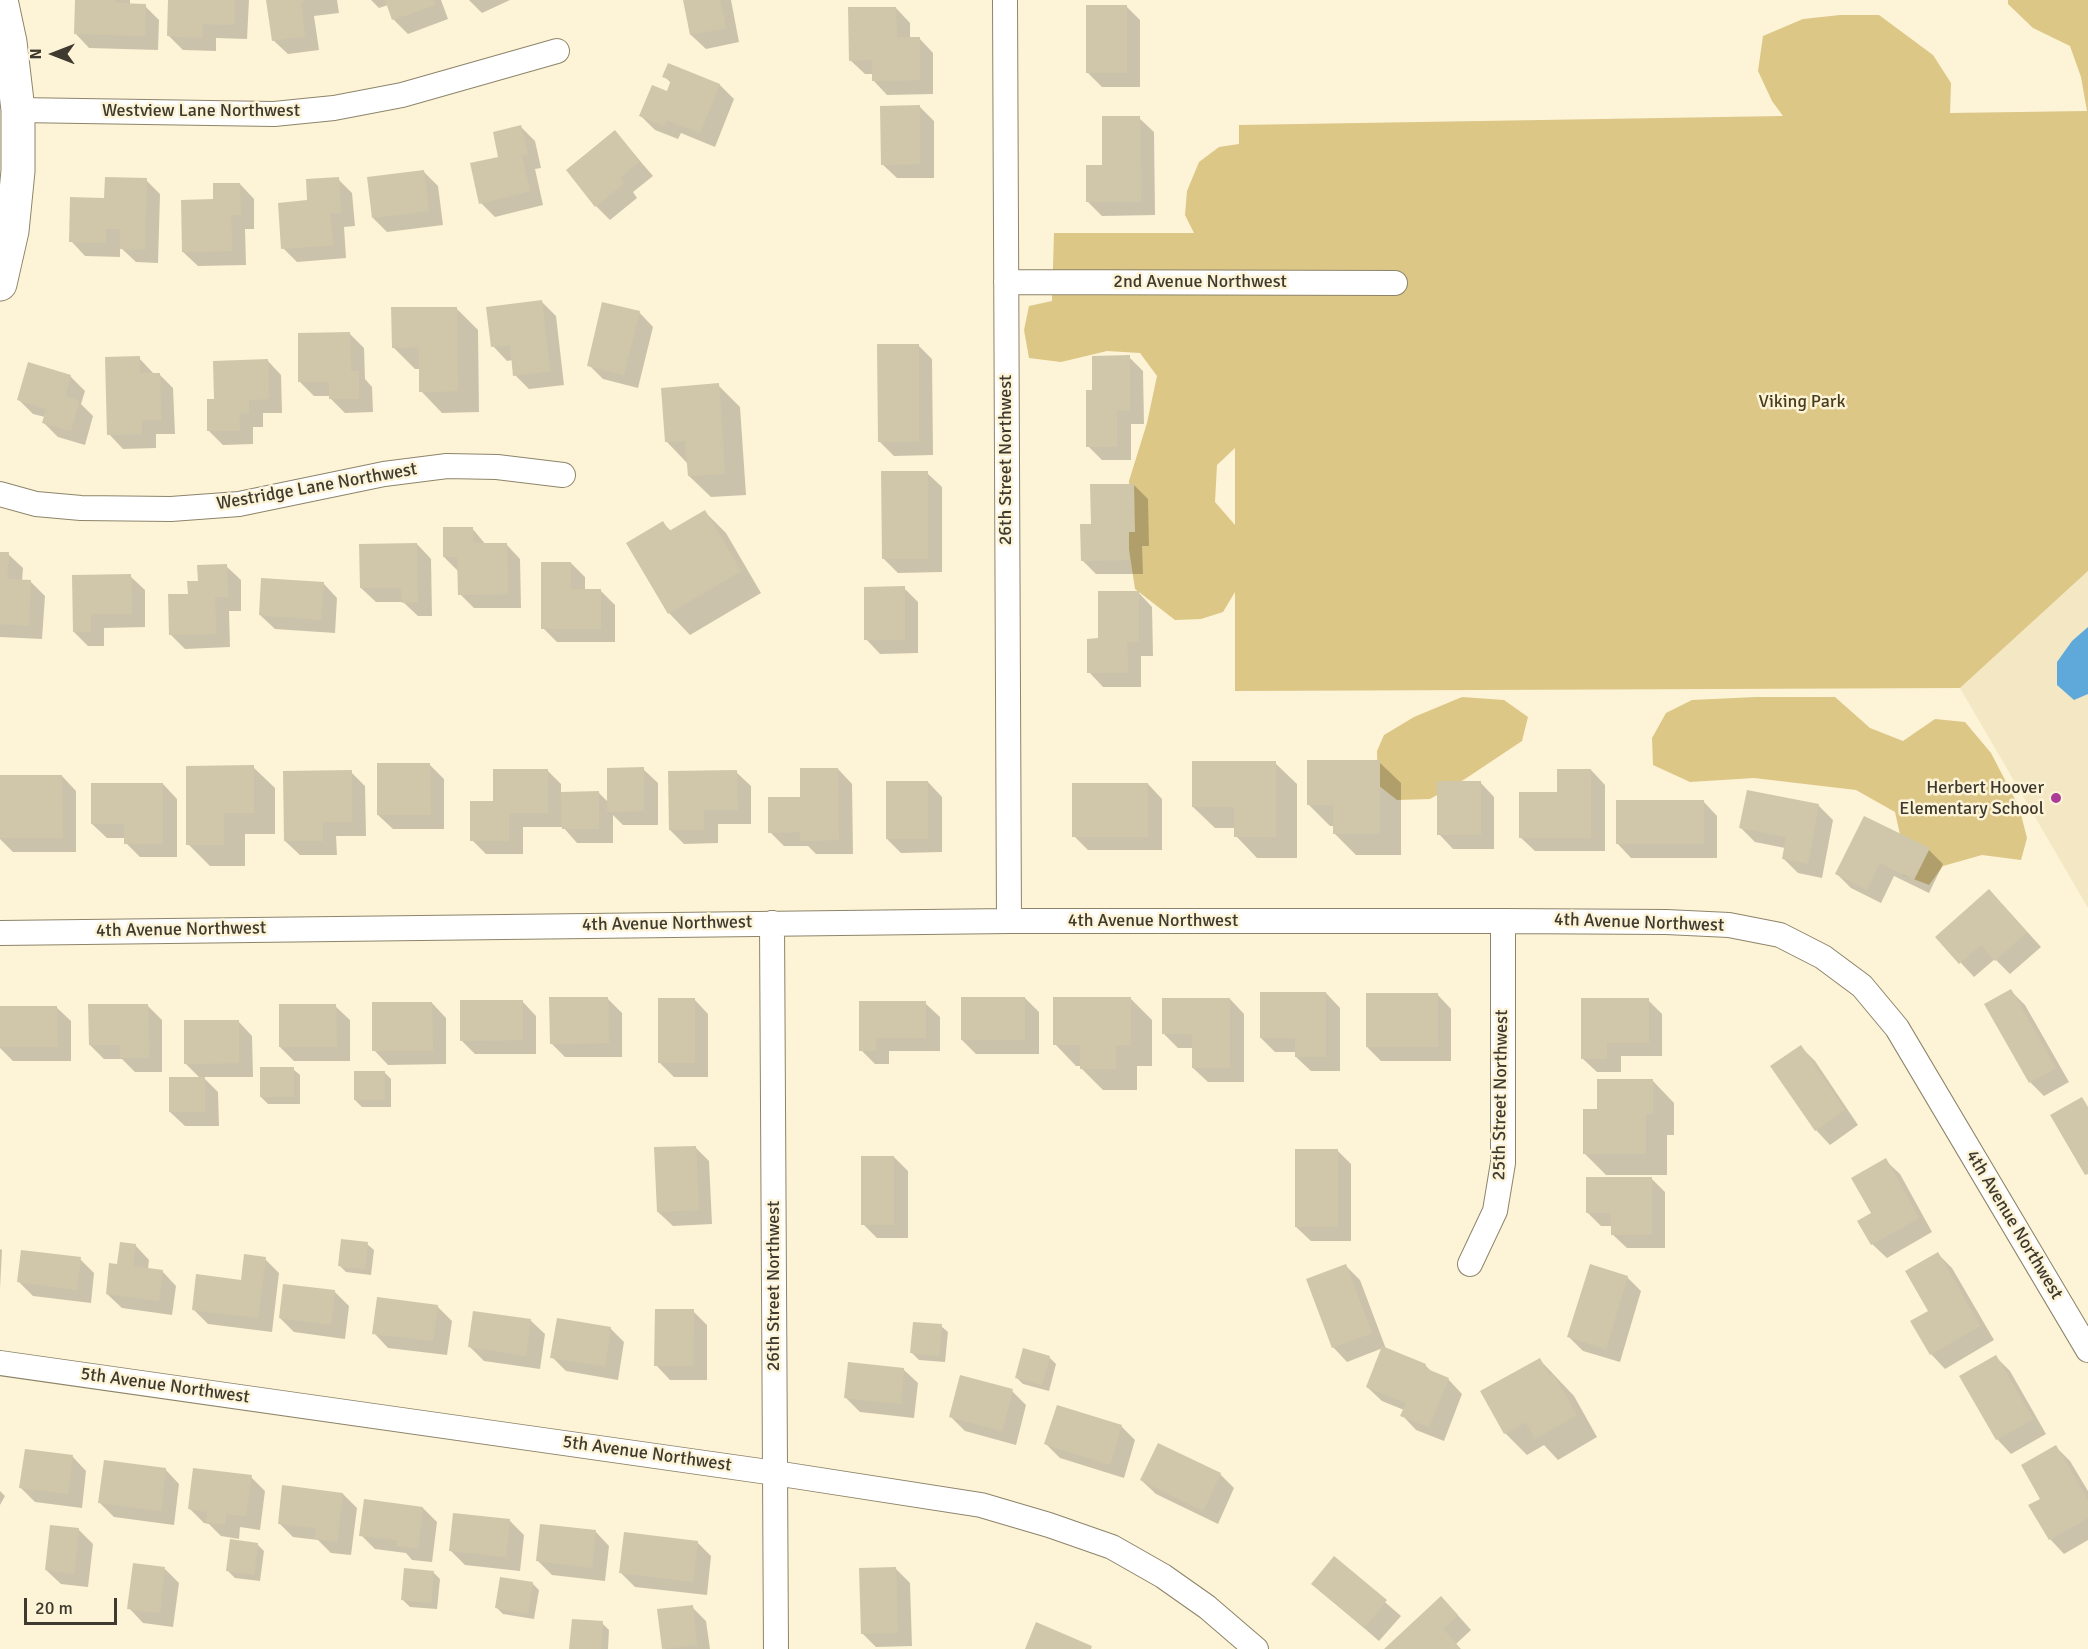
<!DOCTYPE html>
<style>
body{margin:0}
#map{position:relative;width:2088px;height:1649px;overflow:hidden;background:#fdf3d6;font-family:Signika,sans-serif}
canvas{display:block}
.north{position:absolute;left:24px;top:24px;width:60px;height:60px;-webkit-text-stroke:4px #fdf3d6;paint-order:stroke;rotate:270deg;font-size:16px;font-weight:700;line-height:24px;text-align:center;color:#3e3a2f}
.north::after{content:'';display:block;margin:auto;width:21px;height:27px;background:#3e3a2f;clip-path:polygon(50% 0,100% 100%,50% 72%,0 100%)}
.scale{position:absolute;left:24px;top:1598px;width:93px;height:27px;box-sizing:border-box;border:3px solid #3e3a2f;border-top:0;padding-left:8px;font-size:18px;line-height:21px;white-space:nowrap;color:#3e3a2f;-webkit-text-stroke:4px #fdf3d6;paint-order:stroke}
</style>
<div id="map">
<canvas width="2088" height="1649"></canvas>
<div class="north">N</div>
<div class="scale">20 m</div>
</div>
<script>
const ctx = document.querySelector('canvas').getContext('2d');
ctx.lineJoin = 'round';
function fill(path, color) { ctx.fillStyle = color; ctx.fill(path, 'evenodd'); }
const shape = rows => new Path2D(rows.map(r => 'M' + r).join(''));
function strokePath(path, color, width, dash) { ctx.strokeStyle = color; ctx.lineWidth = width; ctx.lineCap = dash ? 'butt' : 'round'; ctx.setLineDash(dash || []); ctx.stroke(path); }
function write(font, color, halo, rows, align = 'center') {
  ctx.font = font + ' Signika,sans-serif'; ctx.lineWidth = 5; ctx.setLineDash([]); ctx.textBaseline = 'middle'; ctx.strokeStyle = halo; ctx.fillStyle = color; for (const [text, x, y, turn = 0] of rows) {
    ctx.save(); ctx.translate(x, y); ctx.rotate((+turn || 0) * Math.PI / 180); ctx.textAlign = isNaN(turn) ? turn : align; if (halo) ctx.strokeText(text, 0, 0); ctx.fillText(text, 0, 0); ctx.restore();
  }
}
fill(shape([
 [2088,571,2088,908,1960,688]
]), '#f4e8c4');
fill(shape([
 [2008,0,2088,0,2088,571,1960,688,1235,691,1235,592,1223,612,1201,619,1175,620,1135,589,1129,549,1129,481,1147,423,1157,376,1140,353,1107,351,1061,362,1029,358,1024,330,1029,306,1052,301,1054,233,1194,233,1185,215,1187,191,1199,162,1219,147,1239,144,1239,125,1783,116,1772,101,1758,71,1763,36,1803,19,1840,15,1879,15,1933,55,1951,83,1950,113,2087,111,2081,77,2070,46,2033,28,2008,4],
 [1235,448,1235,525,1215,502,1217,465],
 [1462,697,1504,700,1528,717,1522,741,1465,779,1430,799,1397,800,1378,785,1377,751,1384,735,1414,717],
 [1756,697,1835,697,1870,728,1903,741,1935,719,1965,722,1991,753,2019,807,2027,838,2021,860,1982,855,1943,866,1929,885,1903,875,1903,848,1895,812,1856,790,1754,778,1690,782,1653,765,1652,738,1666,713,1692,700]
]), '#dcc786');
fill(shape([
 [2088,627,2088,694,2074,700,2057,685,2057,662,2072,641]
]), '#5fa8da');
fill(shape([
 [76,0,130,0,130,5,145,6,159,20,158,50,89,48,75,33],
 [181,0,249,0,247,39,216,38,216,51,183,50,168,35],
 [268,0,337,0,339,13,314,16,319,50,288,54,273,40],
 [371,0,441,0,448,19,408,34,394,20,388,5,379,8],
 [469,0,510,0,482,13],
 [684,0,731,0,739,42,706,49,691,35],
 [1126,6,1140,20,1140,87,1102,87,1088,73],
 [896,8,910,23,910,38,919,38,933,53,933,94,887,95,873,80,873,74,865,74,850,60],
 [669,65,720,85,734,99,715,147,681,133,678,139,655,130,641,116,668,93,672,84,664,76],
 [920,107,934,121,934,178,897,178,882,164],
 [1139,118,1154,132,1155,215,1102,216,1088,202,1104,166],
 [521,127,535,141,541,168,535,169,543,205,495,217,481,203,500,158],
 [615,132,653,176,633,192,637,198,610,220,596,206],
 [424,172,438,186,443,225,387,232,373,218],
 [338,179,352,193,355,226,344,227,346,258,297,262,283,248],
 [146,180,160,194,158,263,136,262,120,247,120,257,85,256,71,241,106,200],
 [240,184,254,199,254,229,245,229,246,265,198,266,183,252,214,201],
 [541,301,556,316,564,385,529,389,515,375,513,360,507,361,493,346],
 [456,308,478,330,479,412,442,413,421,391,421,369,415,369,393,347],
 [639,312,653,327,638,388,603,379,589,365],
 [350,334,364,348,365,379,372,387,373,412,345,413,331,399,331,396,314,396,300,382],
 [918,345,932,359,933,455,894,456,879,441],
 [1129,357,1143,371,1144,424,1131,424,1131,460,1102,460,1088,446,1094,392],
 [139,358,154,374,159,374,173,388,175,434,156,434,156,448,123,449,109,434],
 [267,360,281,375,282,413,263,413,263,427,253,427,253,444,223,445,209,431,215,400],
 [70,376,85,391,81,404,93,416,85,445,58,437,44,423,45,417,33,414,18,399],
 [718,385,740,407,746,495,711,497,689,476,688,464,667,442],
 [927,473,942,487,942,572,898,573,883,558],
 [1134,485,1148,499,1149,546,1142,546,1143,574,1096,574,1082,560,1092,526],
 [705,512,726,533,761,593,690,635,669,613,663,523,671,531],
 [472,528,486,545,506,544,520,559,521,608,474,608,460,594,459,572,444,557],
 [417,544,431,559,432,616,418,616,403,602,376,602,361,588],
 [0,553,8,554,23,568,22,581,31,582,45,596,42,639,0,637],
 [571,563,585,577,585,591,601,591,615,605,615,642,557,642,543,628],
 [226,566,241,580,241,611,229,611,230,647,185,649,170,634,189,595,199,582],
 [74,576,130,576,145,590,145,627,104,628,104,646,88,646,74,632],
 [323,583,337,598,335,633,275,629,260,615],
 [904,588,918,602,918,653,880,654,866,639],
 [1138,592,1152,607,1153,656,1141,656,1141,687,1103,687,1089,672,1100,640],
 [1379,762,1401,783,1401,855,1356,855,1334,833,1334,826,1330,826,1308,804],
 [1275,763,1297,784,1297,858,1257,858,1236,836,1236,828,1215,828,1193,807],
 [430,765,444,779,444,829,393,829,378,815],
 [253,767,275,788,275,834,245,834,245,866,210,866,188,844],
 [643,769,658,783,658,825,623,825,613,815,613,843,577,843,563,827,523,827,523,854,486,854,472,840,494,802,547,770,561,784,561,793,599,793,609,803],
 [838,769,852,784,853,854,816,854,808,846,784,846,770,832,802,798],
 [1591,770,1605,785,1605,851,1535,851,1520,837,1559,794],
 [351,772,365,786,366,836,336,836,337,855,300,855,285,841],
 [736,772,751,786,751,824,718,824,718,843,684,844,670,830],
 [62,776,76,791,76,852,13,852,0,839,0,777],
 [928,782,942,797,942,852,901,853,887,839],
 [1480,782,1494,797,1494,849,1453,849,1439,834],
 [163,784,177,799,177,857,140,857,126,843,126,838,107,838,92,824],
 [1148,784,1162,799,1162,850,1088,850,1074,836],
 [1748,792,1819,806,1833,820,1822,878,1798,873,1783,858,1785,848,1755,842,1740,827],
 [1703,801,1717,816,1717,858,1631,858,1617,843],
 [1929,850,1943,864,1929,893,1894,876,1881,903,1851,888,1837,874],
 [2003,905,2041,947,2010,974,1995,959,1974,977,1937,937],
 [2011,991,2025,1005,2069,1082,2044,1096,2030,1082],
 [1326,993,1340,1008,1340,1071,1311,1071,1296,1057,1296,1052,1275,1052,1261,1038],
 [1437,994,1451,1009,1451,1061,1381,1061,1367,1047],
 [1025,998,1039,1012,1039,1054,976,1054,962,1040],
 [1130,998,1152,1020,1152,1066,1137,1066,1137,1090,1103,1090,1082,1069,1082,1066,1076,1066,1055,1044],
 [608,999,622,1013,622,1057,565,1057,551,1043],
 [694,999,708,1014,708,1077,674,1077,659,1062],
 [1230,999,1244,1014,1244,1082,1208,1082,1193,1068,1193,1048,1178,1048,1163,1033],
 [1648,1000,1662,1014,1662,1056,1621,1056,1621,1072,1597,1072,1582,1058],
 [522,1001,536,1016,536,1054,475,1054,461,1040],
 [432,1003,446,1018,446,1064,388,1065,374,1050],
 [861,1003,925,1003,940,1017,940,1051,889,1051,889,1064,875,1064,861,1050],
 [148,1006,162,1020,162,1072,135,1072,122,1059,104,1059,90,1045],
 [335,1006,350,1020,350,1061,294,1061,280,1047],
 [0,1007,56,1007,71,1021,71,1061,13,1061,0,1048],
 [238,1021,252,1036,253,1077,203,1077,218,1092,219,1126,185,1126,170,1112,200,1078,185,1063],
 [1801,1047,1815,1061,1858,1125,1830,1145,1816,1130,1772,1066],
 [293,1069,300,1075,300,1104,268,1104,261,1097],
 [384,1072,391,1079,391,1107,362,1107,355,1100],
 [1653,1081,1674,1103,1674,1135,1667,1135,1667,1175,1606,1175,1584,1153],
 [695,1147,709,1161,712,1224,673,1226,658,1212],
 [1337,1150,1351,1164,1351,1241,1311,1241,1296,1227],
 [894,1157,908,1171,908,1238,877,1238,863,1224],
 [1885,1160,1900,1174,1932,1232,1887,1258,1872,1244,1859,1221,1873,1214],
 [1651,1178,1665,1192,1665,1248,1627,1248,1612,1234,1612,1226,1601,1226,1587,1212],
 [367,1244,374,1250,371,1275,346,1272,339,1265],
 [135,1245,149,1260,148,1269,162,1271,176,1286,172,1315,122,1308,107,1294,118,1266],
 [0,1249,2,1250,0,1289],
 [1938,1254,1952,1268,1994,1340,1945,1369,1931,1354,1930,1311],
 [80,1259,94,1273,91,1303,33,1296,19,1282],
 [265,1259,279,1273,272,1332,208,1324,194,1310,243,1281],
 [1346,1266,1360,1280,1386,1349,1425,1365,1433,1373,1448,1379,1462,1394,1444,1441,1416,1430,1402,1415,1404,1410,1382,1401,1367,1387,1383,1348,1347,1362,1333,1347],
 [1627,1277,1641,1291,1620,1362,1583,1351,1569,1337],
 [335,1292,349,1306,345,1339,294,1332,280,1318],
 [437,1306,452,1321,447,1355,388,1348,374,1333],
 [693,1311,707,1325,707,1380,670,1380,656,1365],
 [530,1320,545,1334,540,1369,484,1361,470,1347],
 [941,1326,948,1332,945,1362,919,1360,912,1353],
 [610,1328,624,1342,618,1380,566,1371,552,1357],
 [1049,1357,1056,1364,1049,1391,1023,1384,1017,1378],
 [1996,1357,2010,1371,2046,1434,2011,1454,1997,1439,1961,1377],
 [1539,1359,1574,1396,1597,1437,1558,1460,1544,1445,1527,1455,1505,1433,1482,1392],
 [903,1369,918,1383,914,1418,860,1412,846,1398],
 [1012,1391,1026,1405,1016,1445,965,1431,950,1416],
 [1121,1426,1135,1440,1124,1478,1060,1458,1046,1444],
 [2056,1447,2070,1461,2088,1491,2088,1540,2064,1554,2050,1539,2042,1499],
 [72,1456,86,1471,82,1508,35,1502,21,1488],
 [165,1469,179,1484,174,1525,114,1517,100,1503],
 [1220,1474,1234,1488,1218,1524,1156,1494,1141,1480],
 [251,1477,265,1491,260,1530,240,1527,239,1539,221,1536,209,1524,204,1523,190,1509],
 [0,1491,5,1496,0,1505],
 [343,1494,357,1508,351,1555,331,1553,318,1540,293,1537,279,1523],
 [423,1508,437,1522,432,1562,412,1560,406,1553,375,1549,361,1535],
 [510,1521,524,1535,520,1571,465,1565,450,1550],
 [79,1530,93,1544,88,1587,61,1584,46,1570],
 [595,1531,609,1546,605,1581,552,1575,538,1561],
 [697,1542,711,1556,707,1595,635,1587,621,1573],
 [257,1544,264,1551,260,1581,235,1578,228,1571],
 [1334,1558,1401,1616,1379,1641,1313,1584],
 [165,1569,179,1583,173,1627,143,1623,129,1608],
 [896,1569,910,1583,912,1646,876,1647,862,1633],
 [433,1572,440,1579,437,1609,410,1607,403,1600],
 [532,1583,539,1590,534,1619,503,1614,496,1607],
 [692,1607,706,1621,710,1649,664,1649],
 [1455,1612,1471,1630,1456,1644,1460,1649,1387,1649],
 [602,1623,609,1630,608,1649,571,1649]
]), '#0003');
fill(shape([
 [75,0,116,0,116,3,146,4,145,36,74,34],
 [168,0,235,0,234,25,203,24,202,38,167,36],
 [266,0,306,0,301,2,305,36,272,41],
 [385,0,433,0,435,5,392,20],
 [683,0,720,0,726,28,690,35],
 [1086,5,1127,5,1127,73,1086,73],
 [848,7,896,7,897,37,920,37,920,80,872,81,872,60,849,61],
 [668,63,720,84,700,133,667,120,664,126,639,116,652,85,667,91,671,80,662,77],
 [920,105,920,164,881,165,880,106],
 [1102,116,1140,116,1141,202,1086,202,1086,165,1102,165],
 [521,125,528,154,522,155,530,191,479,204,470,163,498,157,493,132],
 [615,130,640,161,620,178,624,183,595,207,566,170],
 [424,170,429,211,372,218,367,177],
 [105,177,147,178,145,250,120,249,120,229,106,229,106,243,69,242,70,197,104,198],
 [339,177,341,213,330,213,333,245,281,249,278,203,307,200,306,179],
 [213,183,240,183,241,215,231,215,232,251,182,252,181,200,213,199],
 [542,300,550,371,513,376,510,345,491,347,486,307],
 [602,302,640,311,624,375,587,366],
 [391,307,457,307,458,391,419,392,419,347,392,348],
 [350,332,351,371,359,371,359,399,329,399,329,382,298,382,298,333],
 [877,344,919,344,919,442,878,442],
 [1130,355,1130,411,1117,411,1117,447,1086,447,1086,390,1092,390,1092,356],
 [140,356,140,373,160,373,161,420,142,420,142,434,107,435,105,357],
 [268,359,269,399,249,400,249,413,239,414,240,431,207,431,207,399,214,399,213,361],
 [28,362,71,375,65,396,79,401,71,431,42,423,46,409,17,400],
 [719,383,725,474,688,476,685,441,665,442,661,388],
 [881,471,928,471,928,559,882,559],
 [1090,484,1134,484,1135,532,1129,532,1129,560,1081,561,1080,524,1091,524],
 [705,510,741,571,668,614,626,543,663,521,669,531],
 [443,527,473,527,473,543,507,543,508,594,458,595,457,557,443,557],
 [417,543,418,602,402,603,401,588,360,588,359,544],
 [0,552,9,552,7,579,31,580,29,626,0,624],
 [541,562,571,562,571,589,601,589,601,629,541,629],
 [227,564,228,597,215,597,216,634,169,635,168,594,188,594,187,581,198,581,197,565],
 [131,574,132,614,91,614,91,632,73,632,72,575],
 [261,578,324,582,321,620,259,615],
 [905,586,905,640,864,640,864,587],
 [1098,591,1139,591,1139,642,1127,642,1128,673,1087,673,1087,639,1098,638],
 [1307,760,1380,760,1380,834,1333,834,1333,805,1307,805],
 [1192,761,1276,761,1276,837,1234,837,1234,807,1192,807],
 [377,763,430,763,431,815,377,815],
 [254,765,254,813,224,813,224,845,186,845,186,766],
 [644,767,644,811,607,812,607,768],
 [800,768,838,768,839,840,800,841,800,832,768,833,768,797,800,797],
 [493,769,548,769,548,813,509,813,509,841,470,841,470,801,493,801],
 [1557,769,1591,769,1591,838,1519,838,1519,792,1557,792],
 [352,770,352,822,323,822,323,841,284,841,283,771],
 [737,770,738,810,704,810,704,830,669,830,668,771],
 [0,775,62,775,63,838,0,838],
 [886,781,928,781,928,839,886,839],
 [1437,781,1481,781,1481,835,1437,835],
 [91,783,163,783,163,844,124,844,124,824,91,824],
 [1072,783,1148,783,1148,837,1072,837],
 [1747,790,1819,804,1808,864,1782,859,1786,837,1739,828],
 [599,791,599,829,562,829,561,792],
 [1616,800,1704,800,1704,844,1616,844],
 [1864,816,1930,848,1914,880,1880,863,1867,890,1835,874],
 [1989,889,2027,932,1995,961,1981,945,1959,964,1935,937],
 [2011,989,2056,1068,2029,1083,1984,1004],
 [1260,992,1326,992,1326,1057,1295,1057,1295,1038,1260,1038],
 [1366,993,1438,993,1438,1047,1366,1047],
 [549,997,608,997,609,1043,550,1044],
 [961,997,1025,997,1025,1040,961,1040],
 [1053,997,1131,997,1131,1045,1116,1045,1116,1069,1080,1069,1080,1045,1053,1045],
 [658,998,695,998,695,1063,658,1063],
 [1162,998,1230,998,1230,1068,1192,1068,1192,1034,1162,1034],
 [1581,998,1649,998,1649,1043,1607,1043,1607,1059,1581,1059],
 [460,1000,523,1000,523,1040,460,1041],
 [859,1001,926,1001,926,1038,876,1038,876,1051,859,1051],
 [372,1002,432,1002,433,1051,372,1051],
 [88,1004,148,1004,149,1058,120,1058,120,1045,89,1045],
 [279,1004,336,1004,337,1047,279,1047],
 [0,1006,57,1006,58,1047,0,1047],
 [184,1020,239,1020,239,1063,184,1064],
 [1801,1045,1845,1110,1815,1131,1770,1066],
 [260,1067,294,1067,294,1097,260,1097],
 [354,1071,385,1071,385,1100,354,1100],
 [169,1077,205,1077,205,1112,169,1112],
 [1597,1079,1653,1079,1653,1114,1646,1114,1646,1154,1583,1154,1583,1109,1597,1109],
 [2082,1097,2088,1107,2088,1174,2085,1175,2050,1115],
 [696,1146,699,1210,657,1212,654,1147],
 [1295,1149,1338,1149,1338,1227,1295,1227],
 [861,1156,894,1156,894,1225,861,1225],
 [1886,1158,1919,1218,1871,1245,1857,1221,1871,1213,1851,1178],
 [1586,1177,1652,1177,1652,1235,1611,1235,1611,1213,1586,1213],
 [341,1239,368,1242,365,1269,338,1266],
 [120,1242,136,1244,133,1266,163,1270,159,1301,106,1294,109,1263,117,1264],
 [21,1250,81,1257,77,1290,17,1282],
 [1938,1252,1980,1326,1930,1355,1910,1321,1928,1311,1905,1271],
 [244,1254,266,1257,258,1318,192,1310,196,1274,241,1280],
 [1346,1264,1372,1333,1332,1348,1306,1279],
 [1590,1264,1628,1276,1606,1349,1567,1337],
 [283,1284,335,1290,331,1325,279,1318],
 [377,1297,438,1305,433,1341,372,1334],
 [655,1309,694,1309,693,1366,654,1366],
 [473,1311,531,1319,526,1356,468,1347],
 [557,1318,611,1327,605,1366,550,1358],
 [913,1322,942,1324,939,1356,910,1353],
 [1382,1346,1426,1364,1425,1368,1449,1378,1429,1427,1400,1416,1406,1403,1366,1387],
 [1023,1348,1050,1356,1042,1385,1015,1378],
 [1996,1355,2033,1419,1996,1440,1959,1376],
 [1540,1358,1549,1375,1552,1373,1577,1415,1535,1439,1526,1422,1504,1434,1480,1391],
 [848,1362,904,1368,901,1404,844,1398],
 [960,1375,1013,1389,1002,1431,949,1417],
 [1057,1405,1122,1425,1110,1465,1044,1444],
 [1158,1443,1221,1473,1203,1511,1140,1480],
 [2056,1445,2088,1500,2088,1518,2049,1540,2028,1505,2040,1499,2021,1465],
 [25,1449,73,1455,68,1494,19,1488],
 [104,1460,166,1468,161,1511,98,1503],
 [193,1468,252,1475,246,1516,226,1514,225,1525,206,1522,207,1512,188,1509],
 [282,1485,343,1493,337,1542,315,1539,316,1528,278,1524],
 [364,1499,423,1507,418,1549,397,1546,397,1540,359,1536],
 [453,1513,510,1519,506,1557,449,1551],
 [540,1524,596,1530,592,1568,536,1561],
 [50,1525,79,1528,74,1574,45,1570],
 [624,1532,698,1541,693,1582,619,1573],
 [230,1539,258,1543,254,1575,226,1571],
 [1334,1556,1387,1600,1364,1628,1311,1584],
 [133,1563,165,1567,160,1613,127,1609],
 [896,1567,898,1633,861,1634,859,1568],
 [404,1568,434,1571,431,1603,401,1600],
 [500,1577,533,1582,528,1614,495,1608],
 [1441,1596,1458,1615,1443,1629,1461,1649,1384,1649],
 [693,1605,697,1645,662,1649,657,1609],
 [572,1619,603,1621,601,1649,569,1649],
 [1036,1622,1092,1646,1091,1649,1025,1649]
]), '#d0c7aa');
const street = shape([
 [1005,0,1009,921],
 [18,110,274,114,334,108,402,95,557,51],
 [1006,282,1395,283],
 [0,494,36,504,81,508,171,509,239,504,384,474,447,466,497,467,563,475],
 [772,923,776,1649],
 [0,933,1009,921,1503,921,1666,922,1729,925,1780,935,1823,957,1862,986,1897,1028,2088,1350],
 [1470,1264,1495,1211,1503,1163,1503,921],
 [0,1363,775,1473,981,1505,1049,1525,1112,1547,1163,1576,1207,1607,1256,1649]
]);
const secondary = shape([
 [0,284,12,231,18,171,18,110,10,42,1,0]
]);
strokePath(street, '#8d846a', 26);
strokePath(secondary, '#8d846a', 35);
strokePath(street, '#fff', 24);
strokePath(secondary, '#fff', 33);
for (const [x, y, r, color] of [
 [2056,798,6,"#ad3c98"]
]) { const dot = new Path2D(); dot.arc(x, y, r, 0, 2 * Math.PI); ctx.fillStyle = color; ctx.fill(dot); strokePath(dot, '#fdf3d6', 2); }
write('18px', '#3e3a2f', '#fdf3d6', [
 ["Westview Lane Northwest",201,111],
 ["2nd Avenue Northwest",1200,282],
 ["26th Street Northwest",1006,460,-90],
 ["Westridge Lane Northwest",317,487,-10],
 ["4th Avenue Northwest",1153,921],
 ["4th Avenue Northwest",1639,923,2],
 ["4th Avenue Northwest",667,924,-1],
 ["4th Avenue Northwest",181,930,-1],
 ["25th Street Northwest",1501,1095,-89],
 ["4th Avenue Northwest",2014,1225,59],
 ["26th Street Northwest",774,1286,-90],
 ["5th Avenue Northwest",165,1386,8],
 ["5th Avenue Northwest",647,1454,8]
]);
write('18px', '#483d1b', '#fdf3d6', [
 ["Viking Park",1802,402]
]);
write('18px', '#3e3a2f', '#fdf3d6', [
 ["Herbert Hoover",2044,788],
 ["Elementary School",2044,809]
], 'right');
</script>
